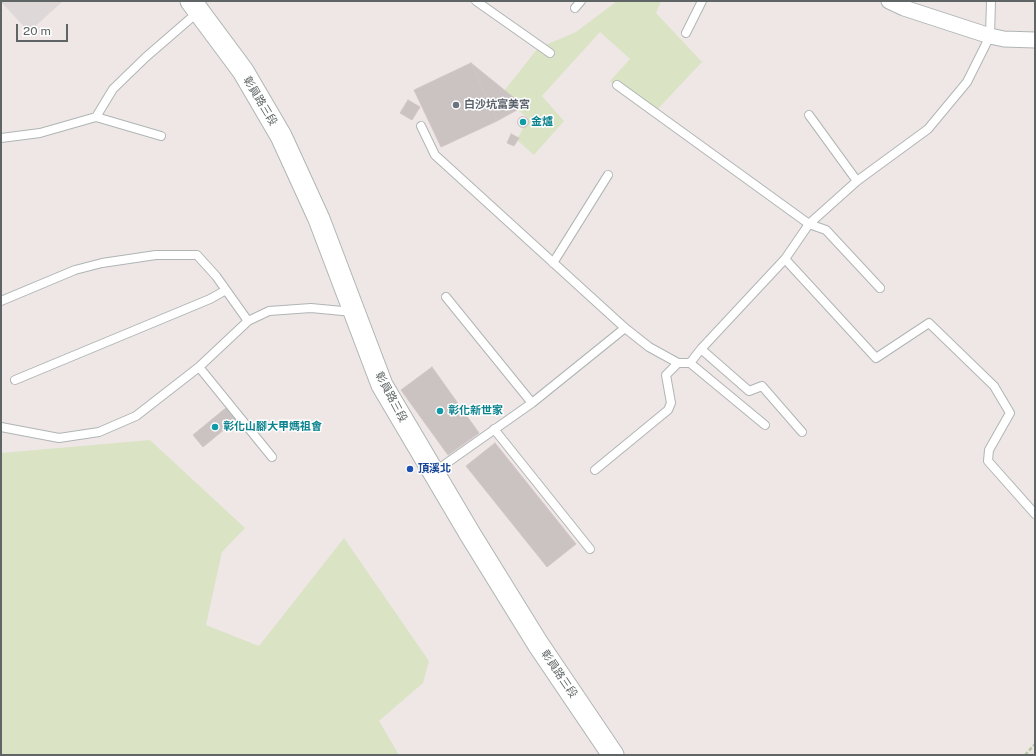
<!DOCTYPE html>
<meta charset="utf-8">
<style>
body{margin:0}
#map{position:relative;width:1036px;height:756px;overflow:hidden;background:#efe7e6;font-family:"Public Sans",sans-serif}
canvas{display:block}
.frame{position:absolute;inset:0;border:2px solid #5e6564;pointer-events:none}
.scale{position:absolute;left:16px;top:24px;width:52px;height:18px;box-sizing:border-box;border:2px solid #5e6564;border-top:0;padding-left:5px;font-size:12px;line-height:14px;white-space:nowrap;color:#5e6564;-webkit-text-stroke:3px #fff;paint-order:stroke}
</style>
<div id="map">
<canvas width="1036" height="756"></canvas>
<div class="frame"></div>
<div class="scale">20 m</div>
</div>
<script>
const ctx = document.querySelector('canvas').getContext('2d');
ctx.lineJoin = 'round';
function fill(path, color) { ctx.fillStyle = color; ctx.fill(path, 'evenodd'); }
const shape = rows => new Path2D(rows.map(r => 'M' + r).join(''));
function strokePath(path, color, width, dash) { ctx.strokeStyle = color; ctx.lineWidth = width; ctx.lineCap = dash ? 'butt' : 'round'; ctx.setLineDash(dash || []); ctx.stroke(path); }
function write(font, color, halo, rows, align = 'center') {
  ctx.font = font + ' "Public Sans","Noto Sans TC",sans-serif'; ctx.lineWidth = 3; ctx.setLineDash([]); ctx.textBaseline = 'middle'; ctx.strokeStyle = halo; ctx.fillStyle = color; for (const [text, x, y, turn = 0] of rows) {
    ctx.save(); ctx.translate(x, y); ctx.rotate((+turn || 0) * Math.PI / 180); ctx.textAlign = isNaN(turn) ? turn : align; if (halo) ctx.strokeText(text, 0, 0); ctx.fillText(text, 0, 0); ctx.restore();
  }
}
fill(shape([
 [1,1,63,1,29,32,3,4,1,5]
]), '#ded8d8');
fill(shape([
 [617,1,661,1,656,13,702,62,655,112,610,81,630,59,600,32,542,96,564,121,534,155,517,140,528,118,500,96,538,48,576,32],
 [150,440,245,528,222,552,206,625,259,646,344,538,429,661,423,683,379,721,399,755,191,755,189,754,188,755,1,755,1,453]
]), '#dae4c5');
const building = shape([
 [471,63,497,121,441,147,414,90,471,63],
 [471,63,524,106,497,121,471,63],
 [408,100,420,107,412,120,400,113,408,100],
 '517.5 122a5.5 5.5 0 1 1 11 0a5.5 5.5 0 1 1-11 0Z',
 [511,134,519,138,514,146,507,143,511,134],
 [432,367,479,433,448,455,401,390,432,367],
 [227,407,237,419,203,447,193,435,227,407],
 [495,443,576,544,547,567,466,466,495,443]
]);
fill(building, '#cac3c2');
strokePath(building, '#d3c5c5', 1);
const lane = shape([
 [476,1,550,53],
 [575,8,581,1],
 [686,33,702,1],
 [617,85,809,224,826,230,880,288],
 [809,115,857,181],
 [96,117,161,136],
 [421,126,435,155,625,328],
 [1,138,40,133,96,117,113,89,146,57,198,12],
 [785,259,876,358,929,323,994,386,1010,413,989,450,988,461,1035,514],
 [553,263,608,175],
 [446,297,532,403],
 [1,301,75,270,102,263,156,255,197,255,216,276,248,321],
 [701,349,749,391,762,386,802,432],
 [690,363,765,425],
 [199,367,272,457],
 [15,380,210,299,226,290],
 [1,427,59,438,99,432,136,416,199,367,248,321,269,311,311,308,353,312],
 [494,429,590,549],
 [595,470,668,410,671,403,666,375,678,363],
 [434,472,532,403,625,328,649,347,678,363,690,363,701,349,785,259,809,224,857,181,928,129,967,82,990,36,991,1]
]);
const street = shape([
 [889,1,904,8,990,36,1004,39,1035,40]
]);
const secondary = shape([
 [191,1,243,71,281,136,319,219,382,385,470,534,538,644,613,755]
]);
strokePath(lane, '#afb5b5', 10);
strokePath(street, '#afb5b5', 17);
strokePath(secondary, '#aeb6b4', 23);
strokePath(shape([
 [1025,755,1035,744]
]), '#b4cca3', 2.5, [4, 2]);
strokePath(lane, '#fff', 8);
strokePath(street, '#fff', 15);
strokePath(secondary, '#fff', 21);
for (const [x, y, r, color] of [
 [456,105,4,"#6b7280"],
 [523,122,4,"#0f9aa8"],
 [440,411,4,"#0f9aa8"],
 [215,427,4,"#0f9aa8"],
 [410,469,4,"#1a4fb4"]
]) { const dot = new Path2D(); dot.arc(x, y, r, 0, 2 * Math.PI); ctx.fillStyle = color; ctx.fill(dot); strokePath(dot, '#fff', 1.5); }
write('11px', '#5e6564', '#fff', [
 ["彰員路三段",260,101,59],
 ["彰員路三段",391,397,62],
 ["彰員路三段",559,674,56]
]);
write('bold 11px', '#5b616d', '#fff', [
 ["白沙坑富美宮",464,105]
], 'left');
write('bold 11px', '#0d838f', '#fff', [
 ["金爐",531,122],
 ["彰化新世家",448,411],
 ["彰化山腳大甲媽祖會",223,427]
], 'left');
write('bold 11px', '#164399', '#fff', [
 ["頂溪北",418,469]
], 'left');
</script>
